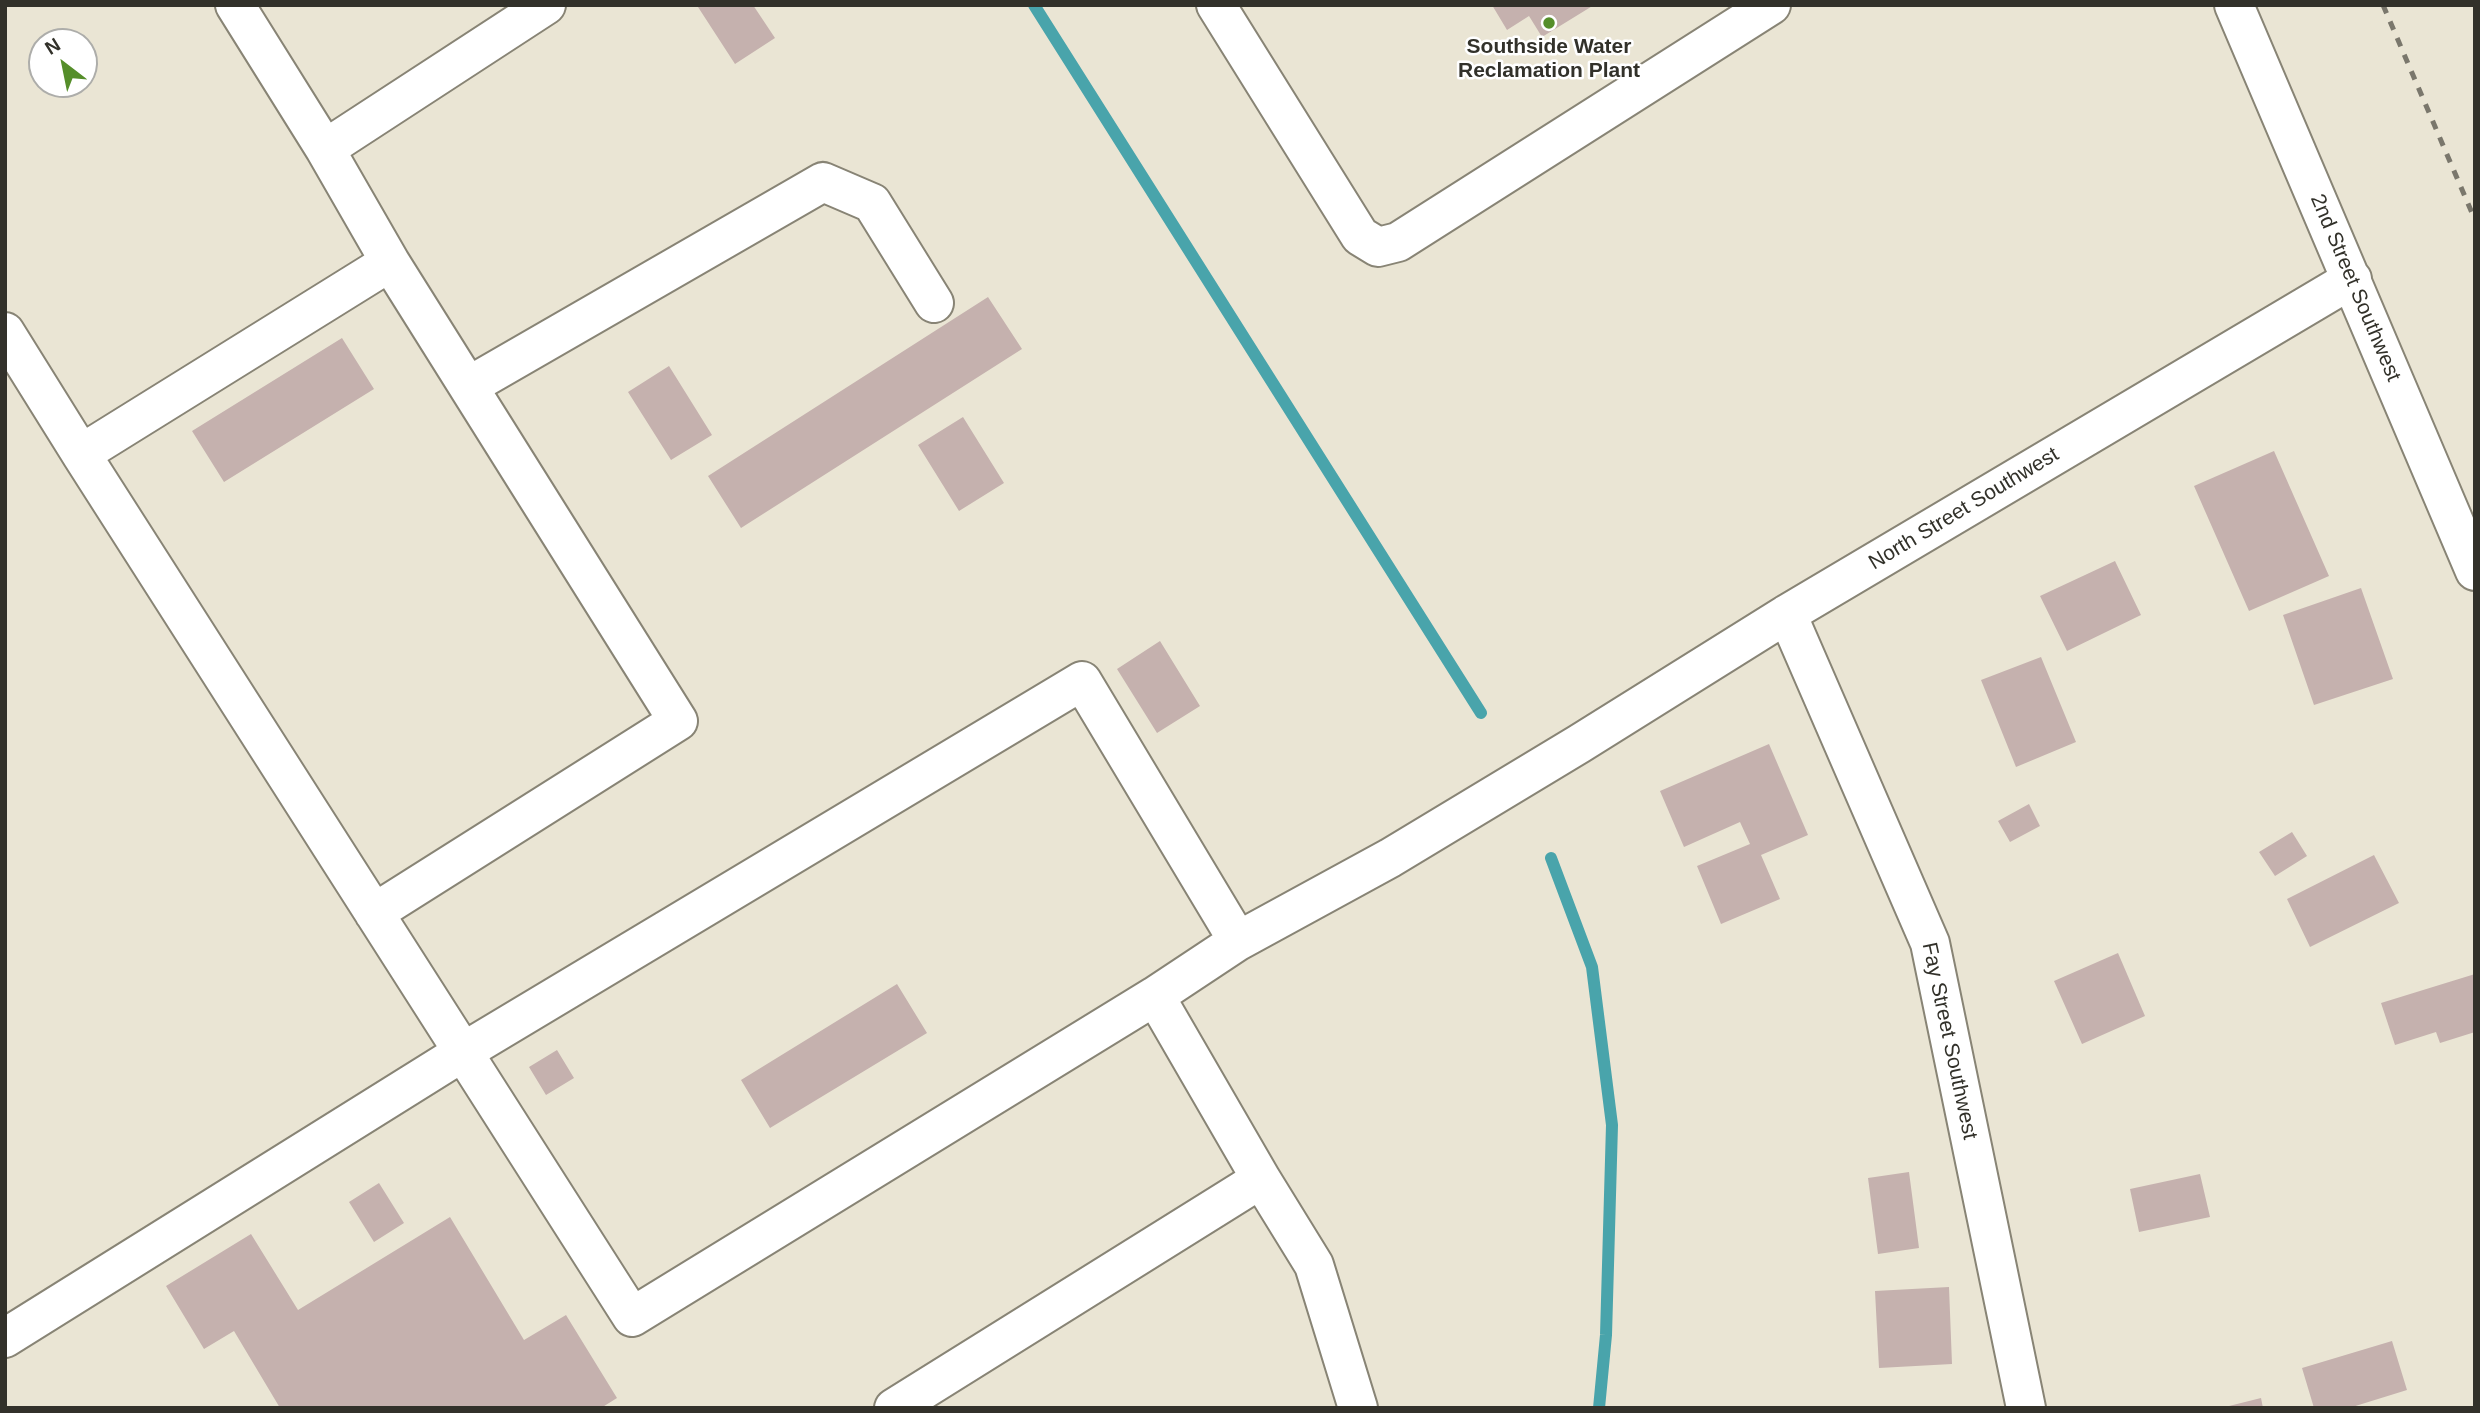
<!DOCTYPE html>
<style>
body{margin:0}
#map{position:relative;width:2480px;height:1413px;overflow:hidden;background:#eae5d4;font-family:Arial,sans-serif}
canvas{display:block}
.frame{position:absolute;inset:0;border:7px solid #32312a;pointer-events:none}
.north{position:absolute;left:28px;top:28px;width:70px;height:70px;box-sizing:border-box;background:#fff;border:2px solid #adadaa;border-radius:50%;rotate:328deg;font-size:19px;font-weight:700;line-height:28px;text-align:center;color:#32312a}
.north::after{content:'';display:block;margin:auto;width:24px;height:32px;background:#558e2a;clip-path:polygon(50% 0,100% 100%,50% 72%,0 100%)}
</style>
<div id="map">
<canvas width="2480" height="1413"></canvas>
<div class="frame"></div>
<div class="north">N</div>
</div>
<script>
const ctx = document.querySelector('canvas').getContext('2d');
ctx.lineJoin = 'round';
const shape = rows => new Path2D(rows.map(r => 'M' + r).join(''));
function strokePath(path, color, width, dash) { ctx.strokeStyle = color; ctx.lineWidth = width; ctx.lineCap = dash ? 'butt' : 'round'; ctx.setLineDash(dash || []); ctx.stroke(path); }
function fill(path, color) { ctx.fillStyle = color; ctx.fill(path, 'evenodd'); }
function write(font, color, halo, rows, align = 'center') {
  ctx.font = font + ' Arial,sans-serif'; ctx.lineWidth = 5; ctx.setLineDash([]); ctx.textBaseline = 'middle'; ctx.strokeStyle = halo; ctx.fillStyle = color; for (const [text, x, y, turn = 0] of rows) {
    ctx.save(); ctx.translate(x, y); ctx.rotate((+turn || 0) * Math.PI / 180); ctx.textAlign = isNaN(turn) ? turn : align; if (halo) ctx.strokeText(text, 0, 0); ctx.fillText(text, 0, 0); ctx.restore();
  }
}
strokePath(shape([
 [1034,5,1481,713],
 [1551,858,1592,967,1612,1125,1606,1335,1599,1408]
]), '#49a4ab', 12);
fill(shape([
 [702,5,753,5,775,38,735,64,698,7],
 [1492,5,1594,5,1542,37,1529,16,1507,30],
 [988,297,1022,349,741,528,708,476],
 [342,338,374,389,224,482,192,431],
 [669,366,712,435,671,460,628,392],
 [963,417,1004,483,959,511,918,445],
 [2274,451,2329,576,2249,611,2194,486],
 [2115,561,2141,615,2067,651,2040,596],
 [2361,588,2393,679,2314,705,2283,615],
 [1160,641,1200,706,1157,733,1117,669],
 [2041,657,2076,742,2016,767,1981,680],
 [1769,744,1808,835,1761,855,1780,899,1721,924,1697,866,1750,844,1740,822,1684,847,1660,791],
 [2029,804,2040,826,2010,842,1998,821],
 [2292,832,2307,856,2275,876,2259,852],
 [2374,855,2399,903,2310,947,2287,899],
 [2118,953,2145,1016,2082,1044,2054,981],
 [2475,974,2475,1032,2440,1043,2436,1032,2395,1045,2381,1003],
 [897,984,927,1033,770,1128,741,1080],
 [557,1050,574,1078,546,1095,529,1067],
 [1909,1172,1919,1248,1878,1254,1868,1178],
 [2200,1174,2210,1217,2139,1232,2130,1189],
 [379,1183,404,1223,374,1242,349,1202],
 [450,1217,524,1340,566,1315,617,1398,601,1408,280,1408,234,1331,204,1349,166,1286,251,1234,298,1310],
 [1949,1287,1952,1364,1879,1368,1875,1291],
 [2392,1341,2407,1390,2349,1408,2314,1408,2302,1368],
 [2261,1398,2263,1408,2225,1408,2225,1407]
]), '#c5b1ae');
const minor = shape([
 [235,5,325,149],
 [546,5,325,149,390,262,81,454,463,1052,1082,681,1238,941,1390,858,1579,744,1787,614,2352,279],
 [1216,5,1360,236,1378,247,1398,242,1771,5],
 [2234,5,2475,571],
 [5,332,81,454],
 [469,386,823,182,872,203,934,303],
 [1787,614,1930,943,2026,1408],
 [374,913,678,721,390,262],
 [1261,1179,1314,1265,1358,1408],
 [5,1338,463,1052,632,1317,1155,996],
 [894,1408,1261,1179,1155,996,1238,941]
]);
strokePath(minor, '#888475', 42);
strokePath(minor, '#fff', 38);
strokePath(shape([
 [2383,5,2475,220]
]), '#7a776c', 5, [9, 9]);
for (const [x, y, r, color] of [
 [1549,23,7,"#558e2a"]
]) { const dot = new Path2D(); dot.arc(x, y, r, 0, 2 * Math.PI); ctx.fillStyle = color; ctx.fill(dot); strokePath(dot, '#fff', 2.5); }
write('bold 21px', '#32312a', '#fff', [
 ["Southside Water",1549,47],
 ["Reclamation Plant",1549,71]
]);
write('21px', '#32312a', '#fff', [
 ["2nd Street Southwest",2355,288,67],
 ["North Street Southwest",1964,509,-31],
 ["Fay Street Southwest",1949,1041,78]
]);
</script>
